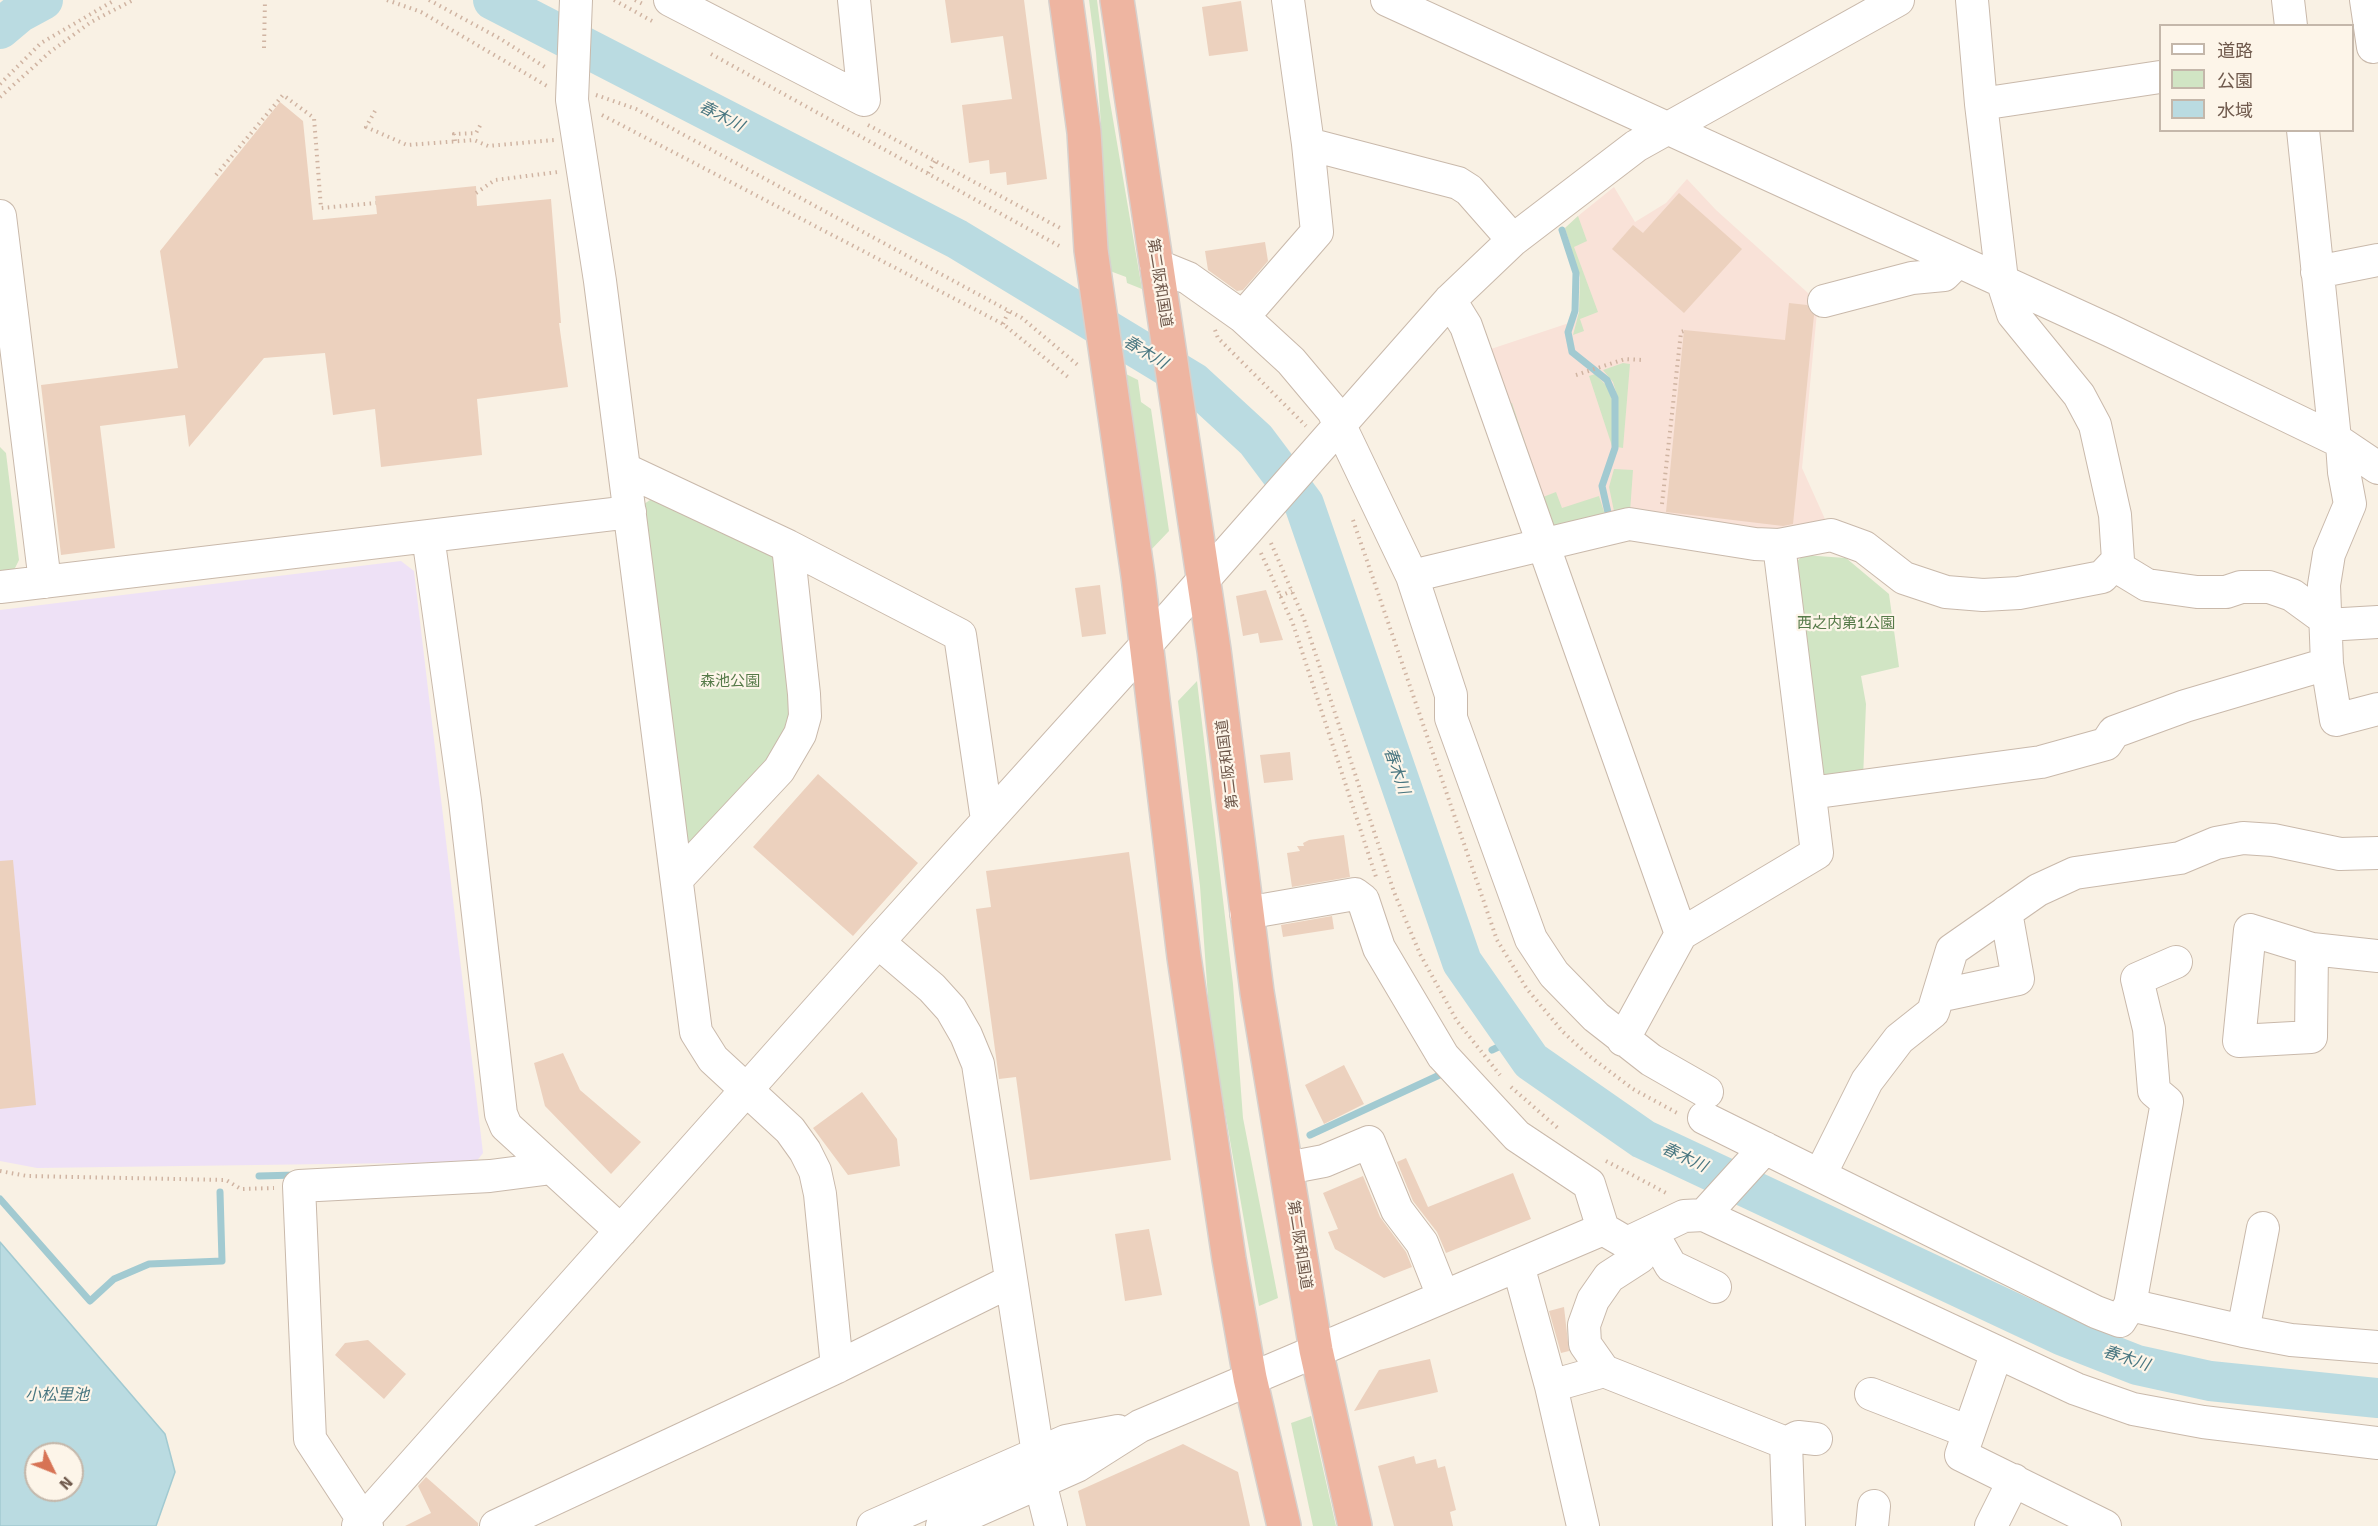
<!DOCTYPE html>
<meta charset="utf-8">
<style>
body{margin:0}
#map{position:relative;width:2378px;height:1526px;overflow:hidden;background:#f9f1e4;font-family:Signika,"Noto Sans JP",sans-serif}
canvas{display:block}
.legend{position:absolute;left:2159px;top:24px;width:195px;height:108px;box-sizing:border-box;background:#fdf5e9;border:2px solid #c4b7aa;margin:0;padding:8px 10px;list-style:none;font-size:18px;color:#6f594c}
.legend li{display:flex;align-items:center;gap:12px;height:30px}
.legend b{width:30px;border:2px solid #c4b7aa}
.north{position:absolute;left:24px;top:1442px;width:60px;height:60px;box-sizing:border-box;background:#fdf5e9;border:2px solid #c4b7aa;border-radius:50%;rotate:133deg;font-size:16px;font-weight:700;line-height:24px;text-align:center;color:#6f594c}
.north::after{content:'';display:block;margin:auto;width:21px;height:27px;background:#d77355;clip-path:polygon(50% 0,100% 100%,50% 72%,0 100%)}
</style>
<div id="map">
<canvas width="2378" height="1526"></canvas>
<ul class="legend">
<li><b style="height:8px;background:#fff"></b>道路</li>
<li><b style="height:16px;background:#d1e5c4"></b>公園</li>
<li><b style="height:16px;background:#badbe1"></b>水域</li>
</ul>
<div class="north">N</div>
</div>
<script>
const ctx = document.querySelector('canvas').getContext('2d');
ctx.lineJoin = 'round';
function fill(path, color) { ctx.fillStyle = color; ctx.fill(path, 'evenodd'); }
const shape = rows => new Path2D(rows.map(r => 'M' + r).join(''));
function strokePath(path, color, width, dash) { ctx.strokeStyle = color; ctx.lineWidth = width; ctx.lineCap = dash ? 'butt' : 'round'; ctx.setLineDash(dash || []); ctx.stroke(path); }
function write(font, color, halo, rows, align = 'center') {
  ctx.font = font + ' Signika,"Noto Sans JP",sans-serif'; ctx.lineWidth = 4.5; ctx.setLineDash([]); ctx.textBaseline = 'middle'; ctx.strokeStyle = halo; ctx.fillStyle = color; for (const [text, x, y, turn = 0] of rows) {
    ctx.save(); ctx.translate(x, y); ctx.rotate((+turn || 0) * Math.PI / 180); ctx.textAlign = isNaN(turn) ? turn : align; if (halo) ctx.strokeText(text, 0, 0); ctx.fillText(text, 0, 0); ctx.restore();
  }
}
fill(shape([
 [1687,179,1716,210,1818,302,1802,468,1829,528,1797,533,1547,524,1488,350,1575,321,1579,312,1580,277,1565,228,1578,216,1614,187,1635,222,1666,203]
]), '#f9e2d8');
fill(shape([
 [401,561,414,571,483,1153,476,1162,37,1168,0,1161,0,610]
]), '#eee1f6');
fill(shape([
 [1089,0,1097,0,1109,96,1142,289,1127,283,1126,277,1110,271,1102,217,1101,125,1096,53],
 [1578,216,1587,241,1574,247,1598,312,1580,319,1584,331,1573,335,1579,312,1580,277,1565,228],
 [1623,363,1630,364,1623,448,1617,447,1618,399,1613,382,1603,370],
 [1122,372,1138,380,1141,402,1151,409,1169,531,1148,553],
 [1595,374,1607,386,1612,399,1614,437,1612,446,1589,376],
 [1512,403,1543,497,1556,492,1562,508,1599,496,1606,518,1563,530,1547,524,1505,405],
 [0,447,6,453,19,560,14,570,0,571],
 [1614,469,1633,470,1630,512,1615,516,1609,487],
 [653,498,772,555,779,565,794,683,790,744,691,848,684,842,644,504],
 [1803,555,1846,558,1889,594,1899,667,1861,676,1866,704,1863,779,1830,783,1820,774,1791,568],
 [1197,681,1233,984,1243,1118,1278,1298,1259,1306,1210,1026,1200,886,1178,701],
 [1311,1416,1336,1526,1313,1526,1291,1423]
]), '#d1e5c4');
const water = shape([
 [0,1242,165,1434,175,1472,156,1526,0,1526,0,1242],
 [36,1454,72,1454,72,1490,36,1490,36,1454]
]);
fill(water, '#badbe1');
strokePath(water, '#a2cad1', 1.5);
strokePath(shape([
 [1562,230,1576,273,1575,311,1568,332,1572,352,1607,380,1615,398,1615,448,1602,486,1609,517],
 [1492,1050,1515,1039],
 [1310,1135,1446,1072],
 [259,1176,296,1175],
 [0,1199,90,1301,114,1279,149,1264,222,1261,220,1192]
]), '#a2cad1', 7);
strokePath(shape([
 [493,0,957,239,1193,382,1256,440,1304,504,1462,962,1531,1061,1643,1139,2063,1336,2137,1365,2210,1381,2378,1398],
 [0,29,19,13,43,0]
]), '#badbe1', 40);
fill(shape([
 [945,0,1024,0,1047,179,1007,185,1006,172,990,174,989,160,969,163,962,105,1012,99,1003,36,951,43],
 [1241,1,1248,51,1209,56,1202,7],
 [280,102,303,121,313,220,377,214,375,196,476,186,477,206,551,199,561,323,559,323,568,387,477,399,482,455,381,467,375,409,333,415,325,353,264,358,189,447,185,415,100,426,115,548,61,555,41,385,178,368,160,251],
 [1679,193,1742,249,1684,313,1612,249,1633,225,1643,233],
 [1265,242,1268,261,1243,290,1237,291,1208,270,1205,251],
 [1789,303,1807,305,1814,315,1793,524,1783,526,1666,512,1684,330,1785,340],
 [1100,585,1106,634,1082,637,1075,588],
 [1266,590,1283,640,1260,643,1258,633,1243,636,1236,596],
 [1290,752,1293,780,1264,783,1260,755],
 [818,774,918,863,853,936,753,847],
 [1344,835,1350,877,1292,887,1287,853,1300,851,1297,846,1304,846,1303,843,1309,840],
 [1129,852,1171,1160,1030,1180,1016,1077,999,1079,976,909,991,907,986,871],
 [13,860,36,1105,0,1109,0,861],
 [1332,916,1334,929,1283,937,1281,925],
 [563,1053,580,1090,641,1142,611,1174,545,1106,534,1063],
 [1344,1065,1364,1104,1324,1124,1305,1085],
 [862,1092,897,1139,900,1166,848,1175,813,1128],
 [1406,1158,1428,1207,1513,1173,1531,1219,1446,1253,1437,1232,1413,1201,1397,1162],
 [1363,1176,1380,1217,1406,1252,1412,1267,1384,1278,1335,1249,1328,1232,1338,1229,1323,1193],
 [1149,1229,1162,1295,1125,1301,1115,1234],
 [1564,1307,1569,1351,1561,1353,1549,1311],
 [368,1340,406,1374,384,1399,335,1355,345,1343],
 [1430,1359,1438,1392,1354,1411,1379,1370],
 [1183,1444,1238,1472,1250,1526,1086,1526,1078,1491],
 [1414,1456,1416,1464,1436,1459,1438,1468,1445,1466,1456,1510,1450,1512,1453,1526,1394,1526,1378,1466],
 [426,1477,478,1523,478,1526,405,1526,431,1513,418,1486]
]), '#ecd1be');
const minor = shape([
 [576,0,572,100,600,281,696,1032,713,1059,790,1130,805,1151,815,1171,820,1194,837,1367],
 [670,0,864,100,854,0],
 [1387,0,2111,331,2335,439,2378,468],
 [2288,0,2291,26],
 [2366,0,2373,47],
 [1981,104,2160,77],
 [2303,130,2335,439],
 [1308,144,1458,183,1469,190,1513,240],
 [0,216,45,582],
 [1156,265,1188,278,1243,317,1291,361,1333,411,1412,576,1451,695,1451,718,1531,939,1554,974,1596,1017,1651,1060,1707,1092],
 [2317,272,2378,260],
 [1450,300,1466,326,1681,934],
 [1824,301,1912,278,1944,275,1958,261],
 [1243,317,1317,232,1308,144,1288,0],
 [2342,444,2344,472,2350,504,2329,554,2324,585,2327,664,2336,720,2378,709],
 [624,469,788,546,960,635,987,820],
 [428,536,465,801,501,1114,506,1126,621,1231],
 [2114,565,2147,585,2197,592,2226,592,2241,587,2269,587,2292,595,2325,619],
 [1412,576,1629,524,1755,544,1779,545,1831,535,1864,547,1904,578,1946,592,1983,595,2019,593,2102,577,2118,560,2115,515,2095,425,2079,395,2013,314,2002,280,1981,104,1972,0],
 [0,587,630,512],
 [2326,625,2378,622],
 [1810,793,2041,762,2106,744,2114,732,2185,706,2327,664],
 [677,879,779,770,800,734,805,716,804,694,788,546],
 [1246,913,1355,894,1363,900,1379,948,1443,1056,1517,1136,1589,1184,1603,1229,1627,1243,1684,1216,1704,1215,2076,1389,2133,1409,2203,1422,2378,1443],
 [878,942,932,988,951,1009,966,1035,978,1064,1038,1454],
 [2312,949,2311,1037,2239,1041,2250,930,2312,949,2378,956],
 [1938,996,2018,979,2006,912],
 [1623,1040,1681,934,1817,853,1779,545],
 [1704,1118,2096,1312,2120,1321,2130,1305,2167,1102,2154,1091,2149,1029,2137,979,2176,962],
 [1287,1168,1324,1161,1369,1142,1397,1210,1422,1243,1443,1296],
 [1820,1175,1867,1081,1899,1039,1933,1012,1952,950,2038,890,2075,873,2180,858,2216,843,2243,838,2273,840,2340,854,2378,853],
 [1704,1215,1765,1148],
 [2263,1228,2243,1331,2291,1340,2378,1347],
 [1652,1233,1671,1266,1715,1287],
 [1518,1265,1551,1386,1583,1526],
 [2130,1305,2243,1331],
 [1997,1352,1961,1455,2105,1526],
 [1604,1371,1585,1344,1584,1325,1593,1300,1609,1277,1640,1257,1652,1233],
 [1551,1386,1604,1371,1786,1443,1798,1437,1816,1439],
 [1871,1394,1969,1432],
 [1786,1443,1789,1526],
 [1040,1482,1051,1526],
 [358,1526,878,942,1146,645,1450,300,1513,240,1636,146,1898,0],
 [367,1526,310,1439,299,1186,490,1176,552,1168],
 [496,1526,837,1367,1011,1281],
 [873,1526,1066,1441,1118,1431],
 [942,1526,1077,1466,1140,1426,1603,1229],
 [1872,1526,1874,1506],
 [1991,1526,2014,1480]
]);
const highway = shape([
 [1066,0,1084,132,1091,250,1138,576,1184,957,1229,1259,1250,1378,1284,1526],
 [1117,0,1214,650,1257,992,1316,1350,1355,1526]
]);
strokePath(minor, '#c9b9ab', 34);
strokePath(highway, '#d7d1cd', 36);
strokePath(shape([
 [387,0,421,12,547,86],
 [429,0,499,38,548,69],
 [614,0,652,21],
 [635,0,645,5],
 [264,48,265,0],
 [711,54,1063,248],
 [0,84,41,43,115,0],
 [596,95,636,109,1022,318,1080,367],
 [0,97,50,52,91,22,133,0],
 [375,111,366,127,407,145,474,140,488,146,554,140],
 [602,115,1003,324,1068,377],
 [868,125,1060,228],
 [455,141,454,134,476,133,482,122],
 [928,173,935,161],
 [216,175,283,95,314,118,321,208,376,203],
 [476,193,495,180,558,172],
 [1003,324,1009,310],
 [1215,330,1218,338,1306,426],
 [1576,375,1625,359,1642,360],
 [1662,504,1681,332,1687,330],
 [1353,520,1497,940,1527,989,1563,1032,1588,1055,1633,1089,1679,1114],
 [1271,543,1304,619,1394,892,1420,954,1457,1021,1500,1075],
 [1261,553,1293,624,1376,877],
 [1280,596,1292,591],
 [1511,1087,1560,1130],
 [1606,1161,1668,1194],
 [0,1171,27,1176,226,1180,241,1189,274,1188]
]), '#d0b4a2', 4, [1.5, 4.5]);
strokePath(minor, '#fff', 32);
strokePath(highway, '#eeb5a1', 33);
write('15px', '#6f594c', '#fdf5e9', [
 ["第二阪和国道",1159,283,81],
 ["第二阪和国道",1228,764,-97],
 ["第二阪和国道",1299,1245,81]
]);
write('15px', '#567a49', '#fdf5e9', [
 ["西之内第1公園",1846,624],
 ["森池公園",730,682]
]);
write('italic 16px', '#487680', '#fdf5e9', [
 ["春木川",721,117,27],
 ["春木川",1145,353,31],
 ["春木川",1396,771,71],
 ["春木川",1684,1158,25],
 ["春木川",2126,1359,18],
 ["小松里池",57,1396]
]);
</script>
